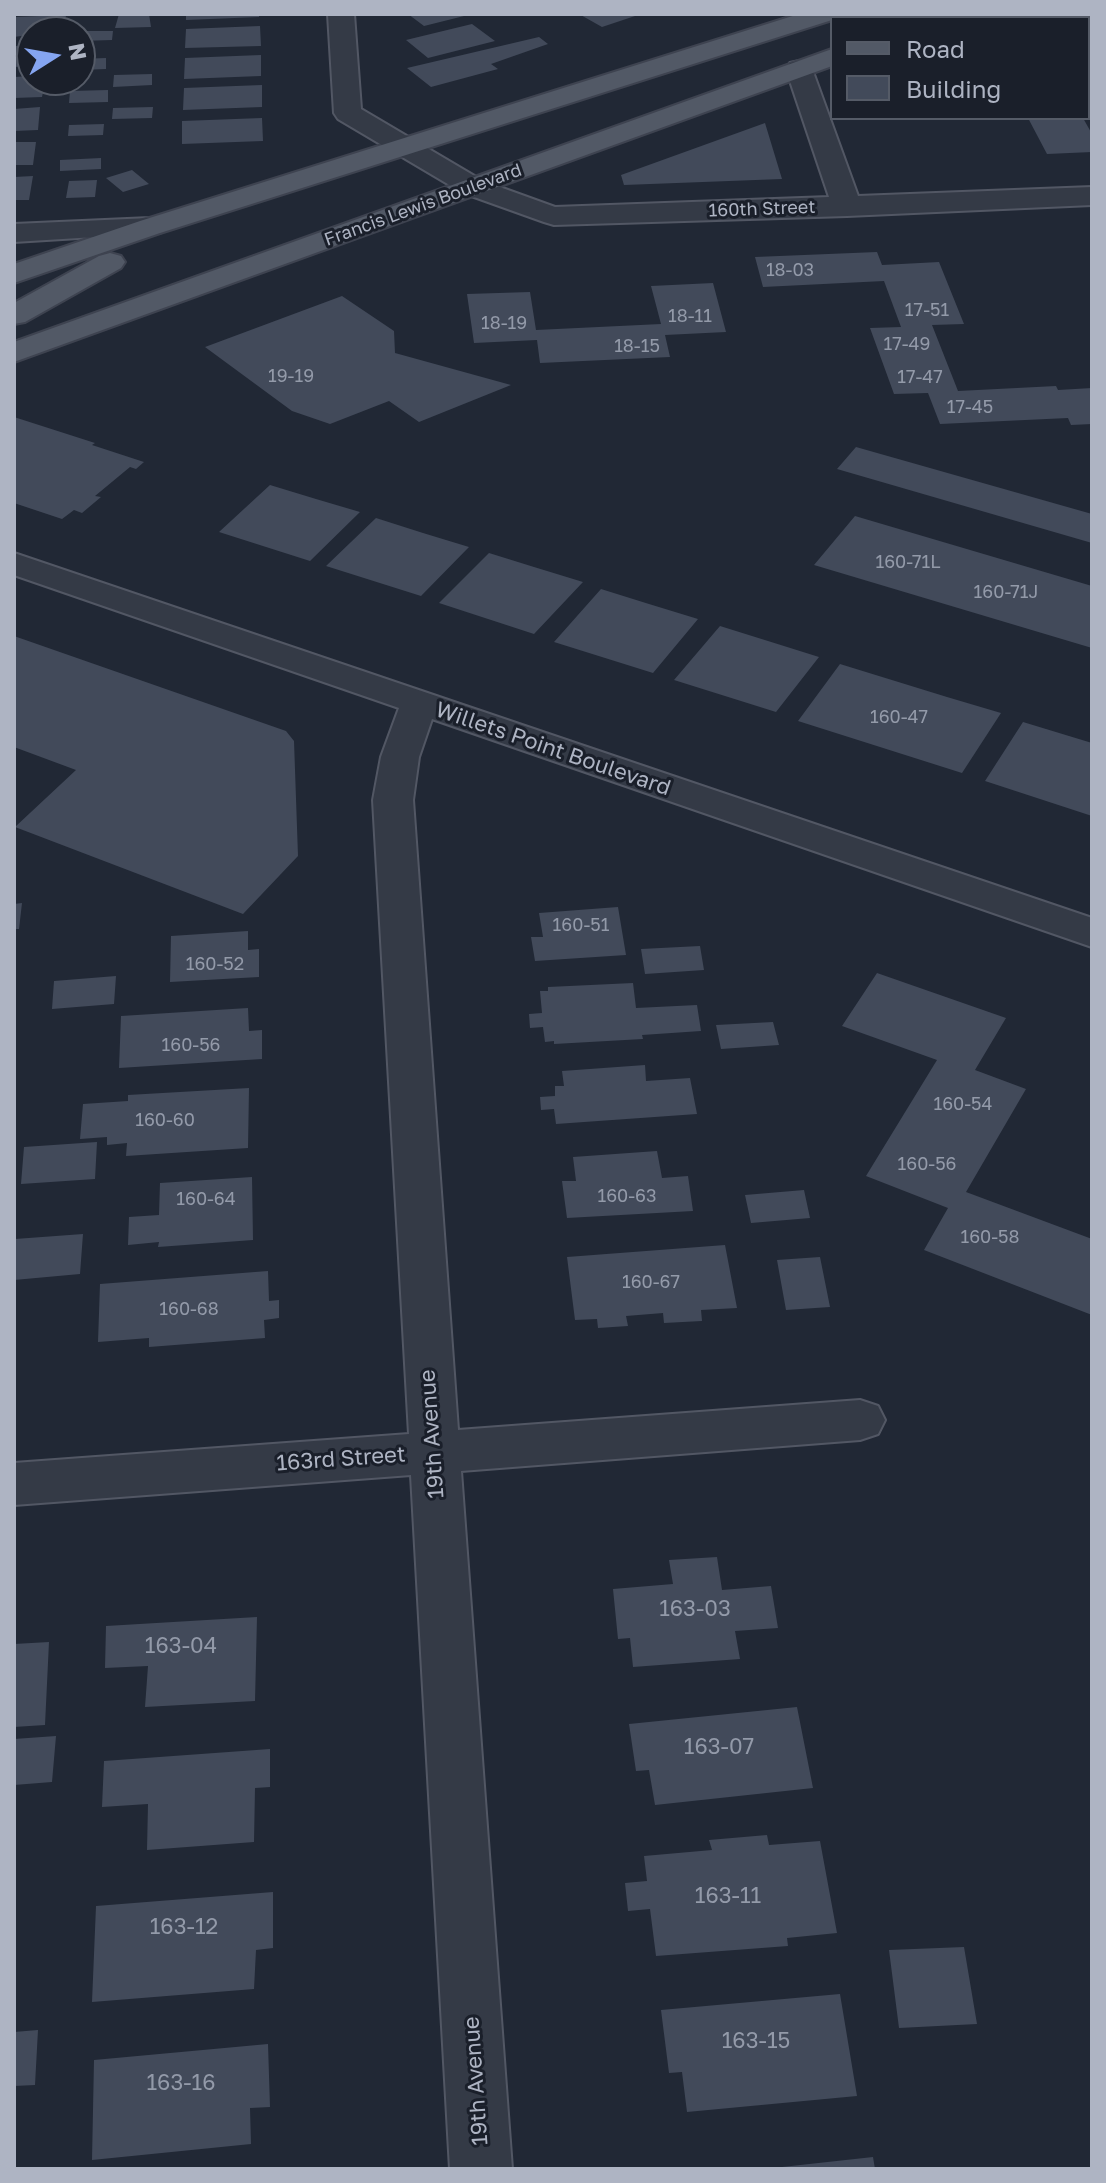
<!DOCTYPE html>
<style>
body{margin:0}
#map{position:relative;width:1106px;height:2183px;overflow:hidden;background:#212835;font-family:"Golos Text",sans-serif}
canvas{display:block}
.frame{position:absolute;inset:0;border:16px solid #aeb4c3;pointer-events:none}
.legend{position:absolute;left:830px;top:16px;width:260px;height:104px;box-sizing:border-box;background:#1a1f2a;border:2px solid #555b67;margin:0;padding:10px 14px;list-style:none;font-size:24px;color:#aeb4c3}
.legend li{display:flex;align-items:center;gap:16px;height:40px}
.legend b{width:40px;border:2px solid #555b67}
.north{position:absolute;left:16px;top:16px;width:80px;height:80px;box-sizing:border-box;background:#1a1f2a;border:2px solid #555b67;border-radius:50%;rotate:79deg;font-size:22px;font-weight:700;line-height:32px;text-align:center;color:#aeb4c3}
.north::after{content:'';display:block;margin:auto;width:28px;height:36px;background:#85a5f1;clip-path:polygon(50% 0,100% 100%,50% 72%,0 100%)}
</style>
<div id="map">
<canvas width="1106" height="2183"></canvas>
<div class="frame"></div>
<ul class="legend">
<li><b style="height:10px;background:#525966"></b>Road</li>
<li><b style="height:22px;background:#424a5a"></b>Building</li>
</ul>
<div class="north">N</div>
</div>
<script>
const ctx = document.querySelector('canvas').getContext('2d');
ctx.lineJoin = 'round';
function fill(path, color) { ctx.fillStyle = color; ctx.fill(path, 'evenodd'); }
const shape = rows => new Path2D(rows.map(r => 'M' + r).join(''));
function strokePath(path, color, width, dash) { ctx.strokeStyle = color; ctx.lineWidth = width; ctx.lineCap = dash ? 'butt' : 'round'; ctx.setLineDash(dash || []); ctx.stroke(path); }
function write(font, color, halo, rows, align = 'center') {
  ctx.font = font + ' "Golos Text",sans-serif'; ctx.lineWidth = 6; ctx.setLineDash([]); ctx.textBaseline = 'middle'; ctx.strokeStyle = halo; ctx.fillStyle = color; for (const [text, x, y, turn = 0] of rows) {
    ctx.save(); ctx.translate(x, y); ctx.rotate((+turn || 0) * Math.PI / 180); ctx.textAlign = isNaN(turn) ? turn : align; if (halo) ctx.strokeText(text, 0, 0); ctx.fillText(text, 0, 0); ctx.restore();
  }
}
fill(shape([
 [119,14,149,14,151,27,115,28],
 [186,14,259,14,259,17,186,20],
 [408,14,468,14,468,15,424,26],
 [579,14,638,14,638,15,602,27],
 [66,15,64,30,14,37,14,17],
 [472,24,495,41,428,58,406,40],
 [260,26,261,46,185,48,186,29],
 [80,31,113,31,112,40,80,41],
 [539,37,548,44,491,64,498,69,431,87,407,68],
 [14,46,32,46,32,66,14,67],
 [261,55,261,76,184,79,185,58],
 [106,58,106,69,80,70,80,59],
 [152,74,152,85,113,87,114,75],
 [32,76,32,80,72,80,70,87,43,92,42,97,14,98,14,77],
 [262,85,262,107,183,110,184,88],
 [108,90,108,102,69,103,70,91],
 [40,107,38,130,14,131,14,109],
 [153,107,152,118,112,119,113,108],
 [262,118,263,141,182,144,182,121],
 [1028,118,1083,118,1092,134,1092,152,1047,154],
 [765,123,782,179,624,185,621,175],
 [104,124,103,135,68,136,69,125],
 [14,142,36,142,33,165,14,165],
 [101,158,101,169,60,171,60,160],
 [132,170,149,184,123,192,106,178],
 [33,176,29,200,14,200,14,177],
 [97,180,95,197,66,198,69,181],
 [877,252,882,265,939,262,964,324,932,325,958,391,1056,386,1058,390,1092,388,1092,424,1071,425,1068,418,940,424,928,393,894,394,870,328,901,327,884,281,763,287,755,257],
 [713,283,726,332,665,335,670,357,540,363,537,340,474,343,467,294,530,292,536,330,661,324,651,286],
 [342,296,394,331,395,353,511,385,419,422,389,401,330,424,292,411,205,347],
 [14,417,95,443,92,445,144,462,136,469,130,467,95,496,101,497,82,513,74,510,62,519,14,503],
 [856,447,1092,514,1092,543,837,469],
 [270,485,316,499,360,512,310,561,219,532],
 [855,516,1092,586,1092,648,814,565],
 [376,518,423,533,469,547,421,596,326,566],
 [489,553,534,567,583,582,534,634,439,603],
 [601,589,649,604,698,619,653,673,554,642],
 [720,626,768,641,819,657,776,712,674,680],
 [14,636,286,731,294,741,298,856,243,914,15,827,76,770,14,747],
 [840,664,947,697,1001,713,962,773,798,721],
 [1023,722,1092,743,1092,816,985,781],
 [22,903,19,929,14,929,14,904],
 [618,907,626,955,535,961,531,937,543,937,539,913],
 [248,931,248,950,259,949,259,977,170,982,171,936],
 [700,946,704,970,645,974,641,949],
 [877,973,1006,1018,975,1070,1026,1089,966,1192,1092,1239,1092,1315,924,1250,948,1208,866,1176,937,1060,842,1026],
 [116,976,114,1004,52,1009,54,981],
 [633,983,636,1008,697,1005,701,1031,642,1035,643,1039,554,1044,554,1041,545,1042,543,1027,530,1028,529,1014,542,1013,540,991,548,991,548,987],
 [248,1008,249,1031,262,1030,262,1059,119,1068,121,1016],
 [773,1022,779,1045,721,1049,716,1025],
 [645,1065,646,1081,690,1078,697,1114,556,1124,554,1109,541,1110,540,1097,555,1096,555,1086,564,1086,562,1071],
 [249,1088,248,1148,126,1156,127,1143,107,1145,107,1137,80,1139,83,1104,128,1101,128,1095],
 [97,1142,95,1179,21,1184,24,1147],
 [657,1151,662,1178,688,1176,693,1211,567,1218,562,1181,576,1181,573,1157],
 [252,1177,253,1240,158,1247,159,1242,128,1245,129,1217,159,1215,160,1183],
 [804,1190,810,1218,751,1223,745,1195],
 [83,1234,80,1274,14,1280,15,1239],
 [725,1245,737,1308,701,1310,702,1321,664,1323,663,1313,626,1316,628,1326,598,1328,597,1319,575,1320,567,1257],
 [820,1257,830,1307,786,1310,777,1260],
 [268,1271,269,1301,279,1300,279,1318,264,1320,265,1338,149,1347,149,1338,98,1342,100,1284],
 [717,1557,722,1590,771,1586,778,1628,735,1631,740,1659,633,1667,630,1638,618,1639,613,1589,673,1584,669,1560],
 [257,1617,255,1701,145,1707,148,1666,105,1668,106,1626],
 [49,1642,45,1725,14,1727,14,1644],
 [797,1707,813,1788,655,1805,649,1770,636,1771,629,1724],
 [56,1736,52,1782,14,1785,14,1739],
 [270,1749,270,1787,255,1788,254,1842,147,1850,148,1804,102,1807,104,1761],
 [767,1835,769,1845,820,1841,837,1933,787,1938,788,1946,656,1956,650,1909,628,1911,625,1883,647,1881,644,1856,712,1850,709,1840],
 [273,1892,273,1948,256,1950,254,1989,92,2002,96,1906],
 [964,1947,977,2024,899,2028,889,1950],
 [840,1994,857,2096,687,2112,682,2072,669,2073,661,2010],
 [38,2030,35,2085,14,2086,14,2032],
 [268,2044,270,2107,250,2108,251,2144,92,2160,94,2060],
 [873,2157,875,2169,782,2169,782,2167]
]), '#424a5a');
const minor = shape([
 [328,14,354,14,361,109,483,181,555,207,829,197,786,69,790,63,799,61,808,63,812,69,858,196,1092,187,1092,205,847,216,554,225,544,222,463,193,338,119,334,113,328,14],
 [1092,26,1092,50,1088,51,1088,27,1092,26],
 [150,218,160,221,165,227,160,233,14,242,14,224,150,218],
 [14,553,1092,918,1092,947,432,719,419,757,413,800,458,1430,860,1400,878,1406,885,1420,878,1434,860,1440,461,1471,512,2169,450,2169,411,1475,14,1505,14,1463,409,1434,373,800,381,757,399,708,14,575,14,553]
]);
const major = shape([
 [799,14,838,14,832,20,160,233,14,283,14,264,140,221,799,14],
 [931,14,965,14,962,18,928,18,931,14],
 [832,49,832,66,14,362,14,342,832,49],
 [110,253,121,256,125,262,121,268,25,322,14,324,14,303,99,256,110,253]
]);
strokePath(minor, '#525764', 4);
strokePath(major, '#3e4350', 4);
fill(minor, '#343a46');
fill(major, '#525966');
write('18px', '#aeb4c3', '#1a1f2a', [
 ["Francis Lewis Boulevard",423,205,-20],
 ["160th Street",762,209,-2]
]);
write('18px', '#939aa9', null, [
 ["18-03",790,270],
 ["17-51",927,310],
 ["18-11",690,316],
 ["18-19",504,323],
 ["17-49",907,344],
 ["18-15",637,346],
 ["19-19",291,376],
 ["17-47",920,377],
 ["17-45",970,407],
 ["160-71L",908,562],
 ["160-71J",1006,592],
 ["160-47",899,717],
 ["160-51",581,925],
 ["160-52",215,964],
 ["160-56",191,1045],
 ["160-54",963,1104],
 ["160-60",165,1120],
 ["160-56",927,1164],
 ["160-63",627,1196],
 ["160-64",206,1199],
 ["160-58",990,1237],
 ["160-67",651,1282],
 ["160-68",189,1309]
]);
write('22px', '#aeb4c3', '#1a1f2a', [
 ["Willets Point Boulevard",553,749,19],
 ["19th Avenue",432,1434,-94],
 ["163rd Street",341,1459,-4],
 ["19th Avenue",476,2081,-94]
]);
write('22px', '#939aa9', null, [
 ["163-03",695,1609],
 ["163-04",181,1646],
 ["163-07",719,1747],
 ["163-11",728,1896],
 ["163-12",184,1927],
 ["163-15",756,2041],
 ["163-16",181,2083]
]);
</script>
